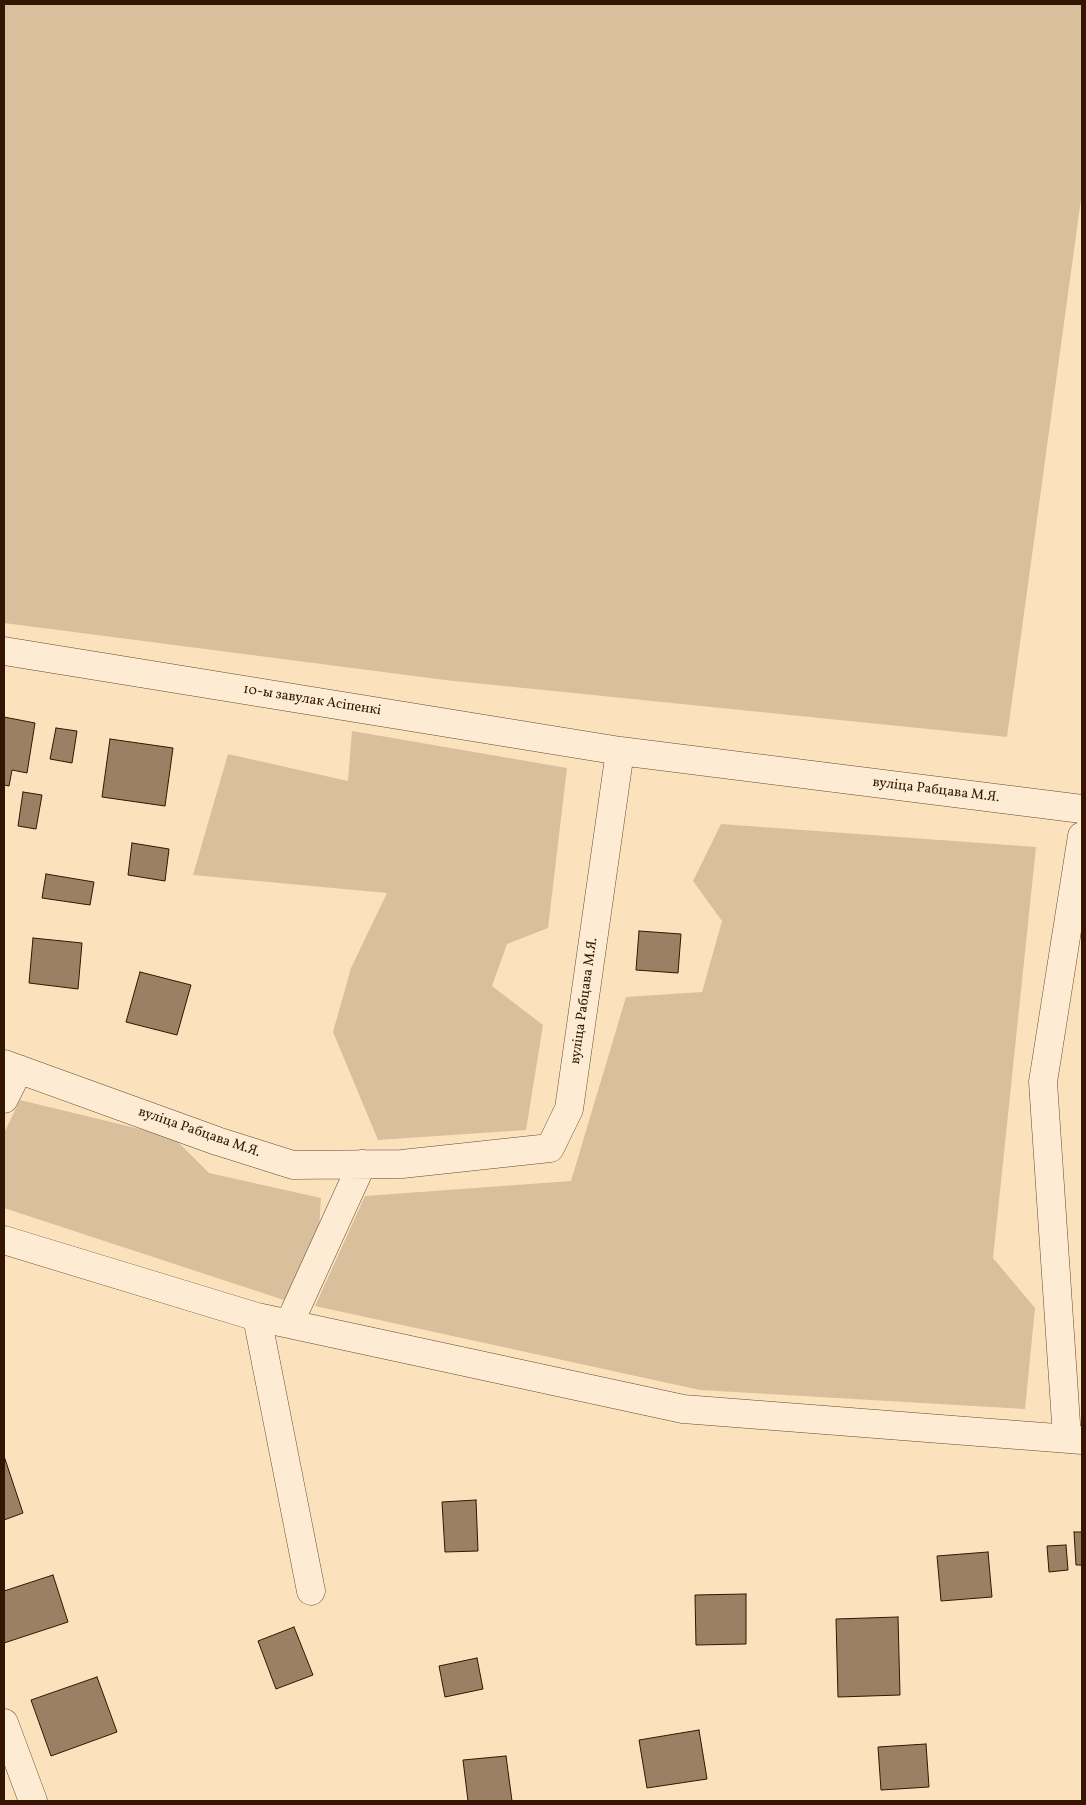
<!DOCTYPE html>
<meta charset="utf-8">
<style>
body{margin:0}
#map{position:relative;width:1086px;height:1805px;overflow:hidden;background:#fce2bc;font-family:Vollkorn,serif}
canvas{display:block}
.frame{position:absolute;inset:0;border:5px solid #331502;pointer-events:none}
</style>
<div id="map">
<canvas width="1086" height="1805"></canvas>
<div class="frame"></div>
</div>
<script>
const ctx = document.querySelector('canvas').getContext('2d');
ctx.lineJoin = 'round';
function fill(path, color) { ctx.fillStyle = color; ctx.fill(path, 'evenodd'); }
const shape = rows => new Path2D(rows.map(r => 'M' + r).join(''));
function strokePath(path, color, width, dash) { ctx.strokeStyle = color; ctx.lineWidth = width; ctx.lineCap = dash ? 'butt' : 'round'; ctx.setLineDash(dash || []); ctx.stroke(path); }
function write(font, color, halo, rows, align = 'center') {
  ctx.font = font + ' Vollkorn,serif'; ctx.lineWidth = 5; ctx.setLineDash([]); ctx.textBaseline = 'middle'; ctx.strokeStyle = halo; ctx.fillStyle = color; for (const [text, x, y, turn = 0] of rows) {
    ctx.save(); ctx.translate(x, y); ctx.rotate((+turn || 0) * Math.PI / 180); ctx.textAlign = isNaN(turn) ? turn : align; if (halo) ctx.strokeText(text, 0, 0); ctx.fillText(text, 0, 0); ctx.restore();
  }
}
fill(shape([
 [4,4,1082,4,1082,192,1007,737,445,680,4,623],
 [352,731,567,768,548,928,507,944,492,986,543,1025,526,1130,378,1140,333,1032,351,968,387,893,193,875,228,754,348,781],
 [721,824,1036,847,993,1258,1035,1308,1025,1409,700,1390,315,1306,365,1196,571,1181,626,997,702,992,722,921,693,881],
 [20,1100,173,1137,209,1173,321,1198,318,1246,284,1300,4,1208,4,1133]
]), '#dabf9c');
const building = shape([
 [4,717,35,723,27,773,12,770,9,786,4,785,4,717],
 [56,728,77,731,72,763,50,759,56,728],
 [110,739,173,748,165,806,102,797,110,739],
 [23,792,42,795,36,829,18,826,23,792],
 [132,843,169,849,165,881,128,875,132,843],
 [46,874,94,882,90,905,42,898,46,874],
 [639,931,681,934,678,973,636,970,639,931],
 [33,938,82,943,78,989,29,983,33,938],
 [140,972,191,985,177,1035,126,1022,140,972],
 [4,1456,23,1513,4,1520,4,1456],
 [476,1500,478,1551,445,1552,442,1502,476,1500],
 [1074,1532,1082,1532,1082,1565,1076,1565,1074,1532],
 [1066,1545,1068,1570,1049,1572,1047,1546,1066,1545],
 [988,1552,992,1597,941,1601,937,1556,988,1552],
 [53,1575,68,1622,4,1643,4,1591,53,1575],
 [746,1594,746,1644,696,1645,695,1595,746,1594],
 [898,1617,900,1695,838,1697,836,1619,898,1617],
 [294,1627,313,1675,276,1689,258,1641,294,1627],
 [477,1658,483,1689,445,1697,439,1666,477,1658],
 [97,1677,117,1732,51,1756,31,1700,97,1677],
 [699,1730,707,1779,647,1788,639,1740,699,1730],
 [926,1744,929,1787,881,1790,878,1747,926,1744],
 [506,1756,512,1801,468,1801,463,1760,506,1756]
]);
fill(building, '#9c8063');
strokePath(building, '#331502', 1);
const minor = shape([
 [4,651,620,751,1082,809],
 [4,1064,217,1141,293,1165,402,1164,550,1148,569,1109,620,751],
 [4,1099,19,1069],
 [4,1240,257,1317,683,1409,1082,1440],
 [257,1317,311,1591],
 [289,1324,362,1164],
 [1067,1438,1043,1082,1082,836],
 [4,1723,33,1801]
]);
strokePath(minor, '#654830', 29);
strokePath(minor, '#fdecd3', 28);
write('14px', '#331502', '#fdecd3', [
 ["10-ы завулак Асіпенкі",312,701,9],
 ["вуліца Рабцава М.Я.",936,791,7],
 ["вуліца Рабцава М.Я.",585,1001,-82],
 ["вуліца Рабцава М.Я.",199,1133,19]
]);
</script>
